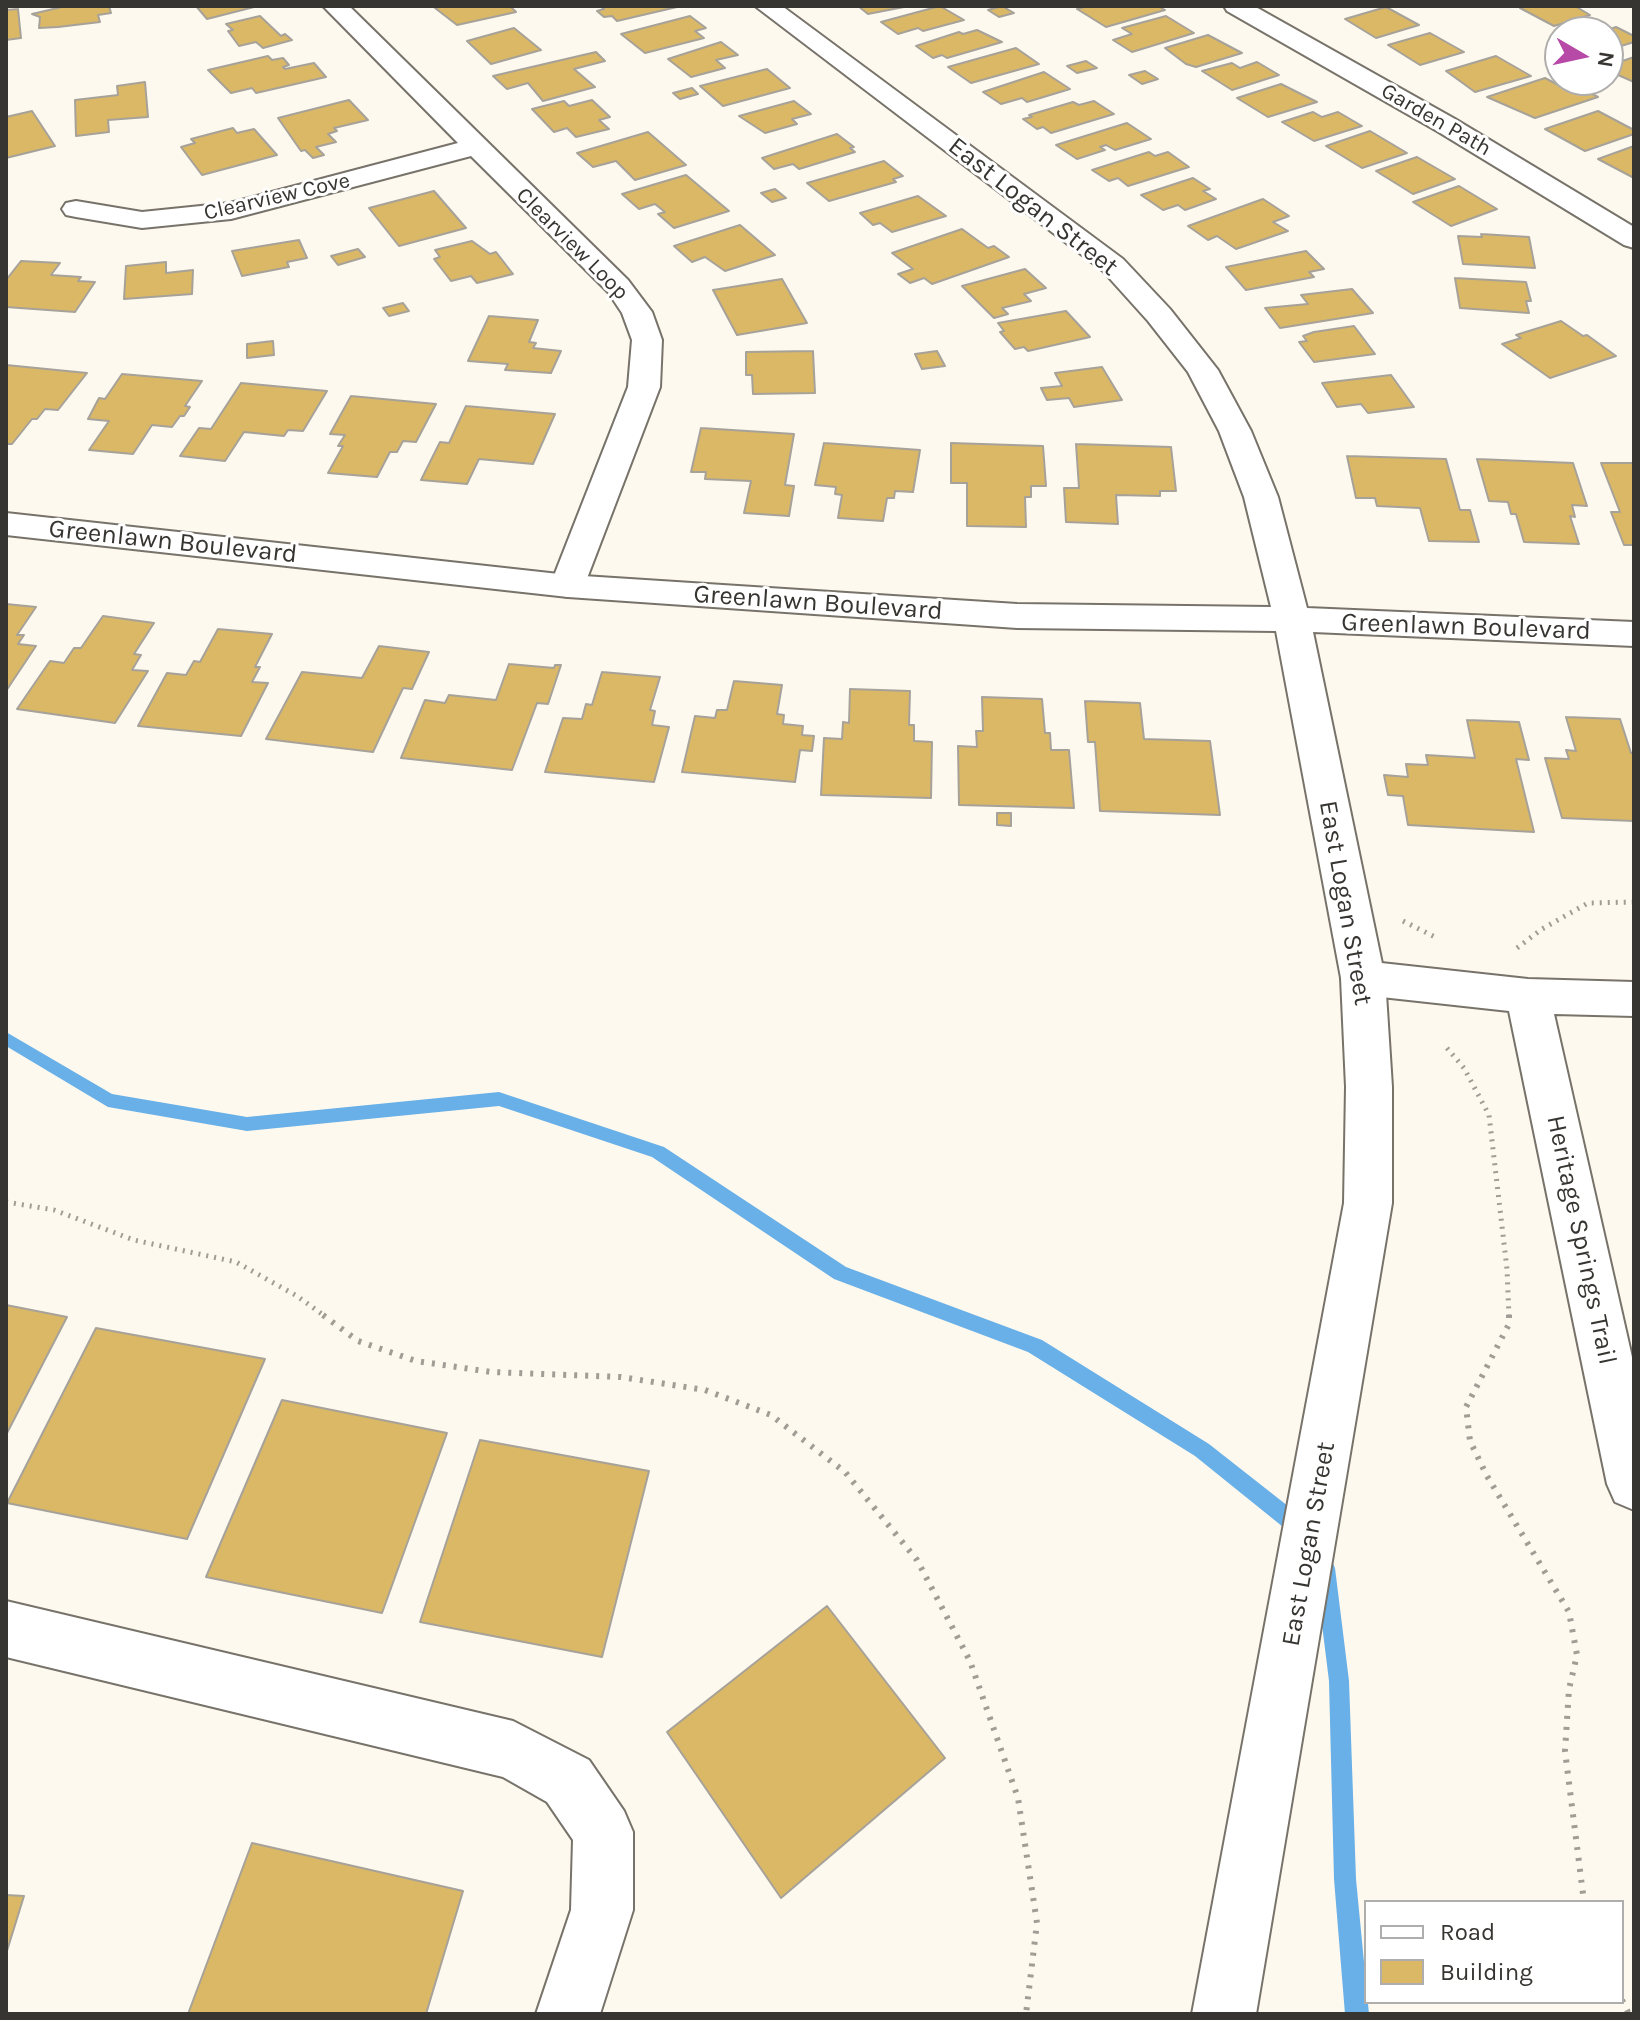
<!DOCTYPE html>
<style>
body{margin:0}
#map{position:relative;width:1640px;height:2020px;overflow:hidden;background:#fef9ee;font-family:Karla,sans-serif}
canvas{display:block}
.frame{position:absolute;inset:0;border:8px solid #373531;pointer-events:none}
.legend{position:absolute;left:1364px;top:1900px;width:260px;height:104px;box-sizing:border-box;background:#fff;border:2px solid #afaead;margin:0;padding:10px 14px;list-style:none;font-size:24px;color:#373531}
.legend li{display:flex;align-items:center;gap:16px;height:40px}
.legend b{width:40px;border:2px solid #afaead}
.north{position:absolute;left:1544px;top:16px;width:80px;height:80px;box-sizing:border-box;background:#fff;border:2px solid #afaead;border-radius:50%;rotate:99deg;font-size:22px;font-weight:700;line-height:32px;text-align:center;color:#373531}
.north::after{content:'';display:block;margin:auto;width:28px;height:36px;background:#b749a7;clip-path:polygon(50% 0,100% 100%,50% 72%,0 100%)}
</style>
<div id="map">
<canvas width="1640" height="2020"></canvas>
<div class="frame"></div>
<ul class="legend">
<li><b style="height:10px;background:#fff"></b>Road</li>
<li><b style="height:22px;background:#dbb866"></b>Building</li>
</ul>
<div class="north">N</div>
</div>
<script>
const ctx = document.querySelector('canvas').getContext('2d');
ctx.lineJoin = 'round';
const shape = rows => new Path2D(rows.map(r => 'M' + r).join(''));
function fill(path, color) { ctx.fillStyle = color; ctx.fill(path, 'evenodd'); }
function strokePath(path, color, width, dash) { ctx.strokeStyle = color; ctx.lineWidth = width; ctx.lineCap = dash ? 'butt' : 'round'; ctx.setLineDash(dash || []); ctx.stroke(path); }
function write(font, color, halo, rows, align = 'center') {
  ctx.font = font + ' Karla,sans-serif'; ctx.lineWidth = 6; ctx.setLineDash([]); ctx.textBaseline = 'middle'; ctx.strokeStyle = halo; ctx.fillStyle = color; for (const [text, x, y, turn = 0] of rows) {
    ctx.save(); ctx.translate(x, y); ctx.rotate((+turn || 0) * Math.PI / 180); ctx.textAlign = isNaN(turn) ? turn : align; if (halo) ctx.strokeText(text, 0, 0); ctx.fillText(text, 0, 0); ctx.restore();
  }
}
fill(shape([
 [6,1032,112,1094,247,1117,499,1092,664,1147,846,1267,1042,1340,1209,1444,1307,1521,1310,1528,1307,1535,1300,1538,1293,1535,1195,1456,1028,1352,834,1279,652,1157,499,1106,247,1131,108,1107,6,1046,6,1032],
 [1325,1558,1332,1561,1335,1568,1349,1681,1356,1879,1369,2014,1345,2014,1334,1879,1329,1681,1315,1568,1318,1561,1325,1558]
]), '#68b0e7');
const building = shape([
 [109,6,111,13,98,15,100,22,58,27,39,28,40,17,32,14,66,6,109,6],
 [196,6,258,6,207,19,196,6],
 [444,6,510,6,516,12,457,25,435,8,444,6],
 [600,6,675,6,677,7,617,21,612,16,604,17,597,11,604,9,600,6],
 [858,6,909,6,868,14,858,6],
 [940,6,964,20,923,31,918,28,898,34,881,22,940,6],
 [1002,6,1014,13,999,17,988,10,1002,6],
 [1088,6,1158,6,1165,10,1106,27,1077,9,1088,6],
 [1527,6,1575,6,1590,15,1554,26,1520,8,1527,6],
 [1386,7,1419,25,1376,38,1345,19,1386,7],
 [18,9,21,38,6,40,6,10,18,9],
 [260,16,281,36,285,34,292,40,263,48,256,42,239,46,228,31,233,30,226,24,260,16],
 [690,16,706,28,695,31,704,38,645,53,621,34,690,16],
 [1166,16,1194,33,1132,52,1113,40,1132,34,1122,28,1166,16],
 [1592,27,1601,32,1616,27,1634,36,1634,42,1608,50,1608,32,1575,32,1592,27],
 [514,28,541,50,491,64,467,41,514,28],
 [977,30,1002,42,947,58,942,55,933,58,916,46,959,32,963,34,977,30],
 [1430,33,1464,52,1420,65,1388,45,1430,33],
 [1208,35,1242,53,1196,67,1186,64,1165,48,1208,35],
 [721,42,738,55,716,60,725,68,691,77,668,59,721,42],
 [1016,48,1039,64,971,83,948,67,1016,48],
 [596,52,605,61,574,69,595,87,543,101,528,83,507,89,493,76,596,52],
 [268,56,272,60,283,58,289,65,283,67,285,69,314,63,326,77,256,93,252,88,231,93,208,70,268,56],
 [1496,56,1531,76,1475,92,1446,71,1496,56],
 [1634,57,1634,82,1609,71,1621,68,1614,64,1634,57],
 [1086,61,1097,68,1077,73,1067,66,1086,61],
 [1257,62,1279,75,1232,90,1202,71,1232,63,1240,68,1257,62],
 [767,69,790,88,723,106,700,86,767,69],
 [1145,71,1158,79,1142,84,1129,75,1145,71],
 [1044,72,1070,89,1027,102,1022,98,1001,104,983,92,1044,72],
 [1545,78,1564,88,1574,84,1598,97,1535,118,1487,97,1545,78],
 [145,82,148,117,108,120,109,132,76,136,75,100,118,95,117,86,145,82],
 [1281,84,1317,102,1268,117,1237,98,1281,84],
 [692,88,698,94,680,99,673,93,692,88],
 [349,100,368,120,334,128,337,131,328,134,336,142,316,147,324,155,313,158,305,150,301,151,278,118,349,100],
 [592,100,610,117,599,120,609,129,576,137,567,128,554,132,532,109,564,101,569,106,592,100],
 [794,101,811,114,792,119,797,124,765,133,739,116,794,101],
 [1094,101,1114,114,1051,133,1043,127,1037,129,1023,119,1032,117,1029,115,1073,102,1079,105,1094,101],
 [32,111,55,146,6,158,6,117,32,111],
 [1598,111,1634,130,1634,134,1585,151,1545,129,1598,111],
 [1313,112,1322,117,1338,112,1362,126,1314,141,1282,122,1313,112],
 [1127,123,1151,139,1115,150,1106,145,1100,147,1105,150,1077,159,1056,145,1127,123],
 [233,128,237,133,254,129,277,155,202,175,181,147,195,143,191,139,233,128],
 [1370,131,1407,153,1362,168,1326,146,1370,131],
 [648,132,686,165,635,180,616,161,593,167,577,153,648,132],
 [837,134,854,147,850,148,855,152,799,169,793,164,774,169,762,158,837,134],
 [1634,146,1634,178,1598,159,1634,146],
 [1149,152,1155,156,1168,152,1189,167,1128,186,1118,178,1109,181,1092,170,1149,152],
 [1417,157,1455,179,1413,194,1376,171,1417,157],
 [884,161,903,176,893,179,896,182,829,201,807,183,884,161],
 [686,175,729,211,674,228,658,214,665,212,655,204,639,209,622,194,686,175],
 [1193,178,1210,189,1203,191,1216,199,1185,210,1178,205,1163,210,1141,195,1193,178],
 [1459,186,1497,209,1451,226,1413,202,1459,186],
 [775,189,786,198,772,202,761,193,775,189],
 [434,191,466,228,399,246,369,208,434,191],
 [918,196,946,216,892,232,880,223,873,225,860,213,918,196],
 [1263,199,1289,216,1273,222,1288,231,1236,249,1217,236,1208,240,1188,226,1263,199],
 [740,225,775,255,725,271,705,257,692,262,674,246,740,225],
 [962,229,988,248,994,246,1009,257,932,284,924,278,910,283,898,274,913,269,892,253,962,229],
 [1481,234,1529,237,1535,268,1463,264,1458,236,1482,237,1481,234],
 [299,240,307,258,287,262,289,267,242,276,232,251,299,240],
 [472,241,490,254,496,252,513,274,477,283,471,276,451,281,434,259,440,257,435,250,472,241],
 [358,249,365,257,338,265,331,256,358,249],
 [1306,251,1324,269,1309,272,1314,277,1246,290,1226,267,1306,251],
 [21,261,60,263,51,275,81,277,78,281,95,282,75,312,6,307,6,280,21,261],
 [166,262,166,273,193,270,192,294,124,299,126,266,166,262],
 [1025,269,1046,288,1024,294,1031,301,1002,308,1008,314,994,318,962,286,1025,269],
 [1455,278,1526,282,1531,301,1526,301,1529,313,1460,308,1455,278],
 [782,279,807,323,737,335,713,290,782,279],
 [1352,289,1373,313,1280,328,1265,308,1308,304,1301,295,1352,289],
 [403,303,409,311,389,316,383,308,403,303],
 [1066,311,1090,337,1028,351,1024,347,1015,349,1000,332,1004,331,998,323,1066,311],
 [489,316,538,320,529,342,536,343,533,348,561,351,551,373,505,370,508,364,468,361,489,316],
 [1561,321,1583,336,1587,335,1616,356,1550,378,1502,344,1521,338,1516,335,1561,321],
 [1354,326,1375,354,1314,362,1299,342,1307,341,1303,336,1314,332,1354,326],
 [273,341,274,355,247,358,247,344,273,341],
 [813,351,815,393,753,394,752,375,746,375,746,352,813,351],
 [937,351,945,366,922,369,915,354,937,351],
 [6,365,87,373,58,410,45,409,37,419,32,419,12,444,6,444,6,365],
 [1102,367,1122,400,1074,407,1069,398,1047,400,1041,388,1062,386,1055,373,1102,367],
 [122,374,202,381,185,406,190,407,184,416,180,416,172,427,152,425,133,454,89,450,109,421,88,419,99,398,105,399,122,374],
 [1391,375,1414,407,1368,413,1361,404,1337,407,1322,383,1391,375],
 [241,383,327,391,303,431,288,430,284,436,244,432,225,461,180,456,199,428,211,429,241,383],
 [351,396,436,404,416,442,403,441,397,452,390,452,377,477,328,473,343,446,338,446,345,435,330,434,351,396],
 [466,406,555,414,533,464,479,459,467,484,421,480,440,442,449,443,466,406],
 [701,428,794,434,785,485,794,486,789,516,744,513,751,481,705,479,706,472,691,472,701,428],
 [824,443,920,450,913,492,895,491,894,498,887,498,883,521,838,518,842,495,835,494,836,487,815,485,824,443],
 [951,443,1043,446,1046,486,1031,486,1031,497,1025,497,1026,527,967,526,967,483,951,483,951,443],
 [1076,444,1171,447,1176,491,1160,491,1160,496,1116,495,1118,524,1066,522,1064,488,1079,488,1076,444],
 [1347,456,1446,459,1460,510,1470,510,1479,542,1429,541,1420,508,1377,506,1375,498,1356,498,1347,456],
 [1477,459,1573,463,1587,506,1572,505,1575,517,1570,516,1579,544,1524,542,1516,514,1511,514,1508,502,1489,501,1477,459],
 [1601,463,1634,463,1634,545,1624,545,1611,512,1620,512,1601,463],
 [6,604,36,607,17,635,24,635,18,644,36,646,6,691,6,604],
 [103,616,154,623,134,654,141,655,132,670,148,671,115,723,17,709,50,661,64,663,74,648,81,648,103,616],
 [218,629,272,634,255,667,260,667,252,682,268,683,241,736,138,726,167,673,186,675,194,661,200,662,218,629],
 [379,646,429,652,412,689,403,688,373,752,266,739,302,672,362,678,379,646],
 [509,664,554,668,555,665,561,665,548,704,537,703,512,770,401,758,425,700,445,703,449,695,496,700,509,664],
 [602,672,660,677,650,710,655,711,652,725,669,727,654,782,545,772,563,718,582,719,586,704,592,705,602,672],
 [734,681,782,685,777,714,784,715,783,724,803,726,802,735,814,736,812,751,800,750,795,782,682,772,695,716,715,718,717,710,727,710,734,681],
 [850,689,910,691,909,725,914,725,914,741,932,742,931,798,821,795,824,738,842,739,843,722,849,723,850,689],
 [982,697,1042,699,1045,733,1050,733,1051,750,1069,750,1074,808,959,805,958,746,977,747,976,731,983,731,982,697],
 [1085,701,1140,703,1144,739,1210,741,1220,815,1100,811,1095,742,1088,742,1085,701],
 [1566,717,1620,719,1631,753,1634,753,1634,821,1562,818,1545,758,1569,759,1566,750,1576,751,1566,717],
 [1467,720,1519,722,1529,760,1516,759,1534,832,1408,825,1403,796,1388,795,1384,775,1408,777,1406,764,1428,765,1426,755,1475,758,1467,720],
 [997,813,1011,813,1011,826,997,825,997,813],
 [6,1305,67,1317,6,1435,6,1305],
 [96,1328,265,1359,187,1539,7,1503,96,1328],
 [282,1400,447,1433,382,1613,206,1577,282,1400],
 [480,1440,649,1471,602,1657,420,1622,480,1440],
 [827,1606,945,1758,781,1898,667,1732,827,1606],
 [252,1843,463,1891,426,2014,188,2014,252,1843],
 [6,1895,24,1896,6,1954,6,1895]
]);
fill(building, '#dbb866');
strokePath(building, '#a7a299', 2);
const minor = shape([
 [323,6,349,6,628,280,652,312,662,340,660,387,581,594,568,597,555,594,550,586,628,387,632,340,622,313,608,292,471,156,231,219,142,228,76,217,66,215,62,209,66,203,76,201,142,212,230,203,458,143,323,6],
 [1224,6,1254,6,1455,119,1634,227,1634,248,1624,245,1437,131,1227,11,1224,6],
 [1363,961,1528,979,1634,982,1634,1016,1554,1014,1634,1366,1634,1510,1615,1502,1607,1484,1509,1011,1363,995,1348,990,1341,978,1348,966,1363,961],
 [6,1601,513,1721,589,1760,624,1811,633,1832,633,1910,600,2014,536,2014,571,1910,573,1840,547,1802,503,1777,6,1657,6,1601]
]);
const tertiary = shape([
 [755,6,782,6,1123,259,1170,309,1218,370,1251,431,1278,497,1307,608,1634,622,1634,646,1313,632,1385,978,1392,1087,1392,1203,1256,2014,1192,2014,1344,1203,1346,1087,1341,978,1276,631,1017,628,568,597,6,535,6,513,568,575,1017,604,1271,607,1244,497,1219,431,1188,372,1148,321,1103,271,755,6]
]);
strokePath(minor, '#77736a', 4);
strokePath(tertiary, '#77736a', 4);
strokePath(shape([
 [1403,921,1437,938],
 [1517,948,1542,929,1588,903,1634,902],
 [1447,1048,1464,1068,1489,1115,1507,1269,1509,1317],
 [6,1202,54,1210,134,1240,236,1262,297,1296,326,1317]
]), '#a19d96', 5, [2, 6]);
strokePath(shape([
 [323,1315,358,1341,416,1361,491,1372,621,1377,705,1390,771,1415,845,1472,917,1560,970,1661,1018,1798,1037,1923,1026,2014],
 [1509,1315,1509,1324,1466,1407,1470,1441,1487,1476,1569,1612,1577,1655,1569,1689,1565,1751,1584,1902],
 [1622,2000,1629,2014]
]), '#a19d96', 6, [3, 8]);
fill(minor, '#fff');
fill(tertiary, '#fff');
write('22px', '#373531', '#fff', [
 ["Garden Path",1436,120,30],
 ["Clearview Cove",277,197,-13],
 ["Clearview Loop",572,244,45]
]);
write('26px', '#373531', '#fff', [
 ["East Logan Street",1033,207,38],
 ["Greenlawn Boulevard",173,542,6],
 ["Greenlawn Boulevard",818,603,4],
 ["Greenlawn Boulevard",1466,627,2],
 ["East Logan Street",1345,903,80],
 ["Heritage Springs Trail",1581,1240,78],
 ["East Logan Street",1309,1544,-80]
]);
</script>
